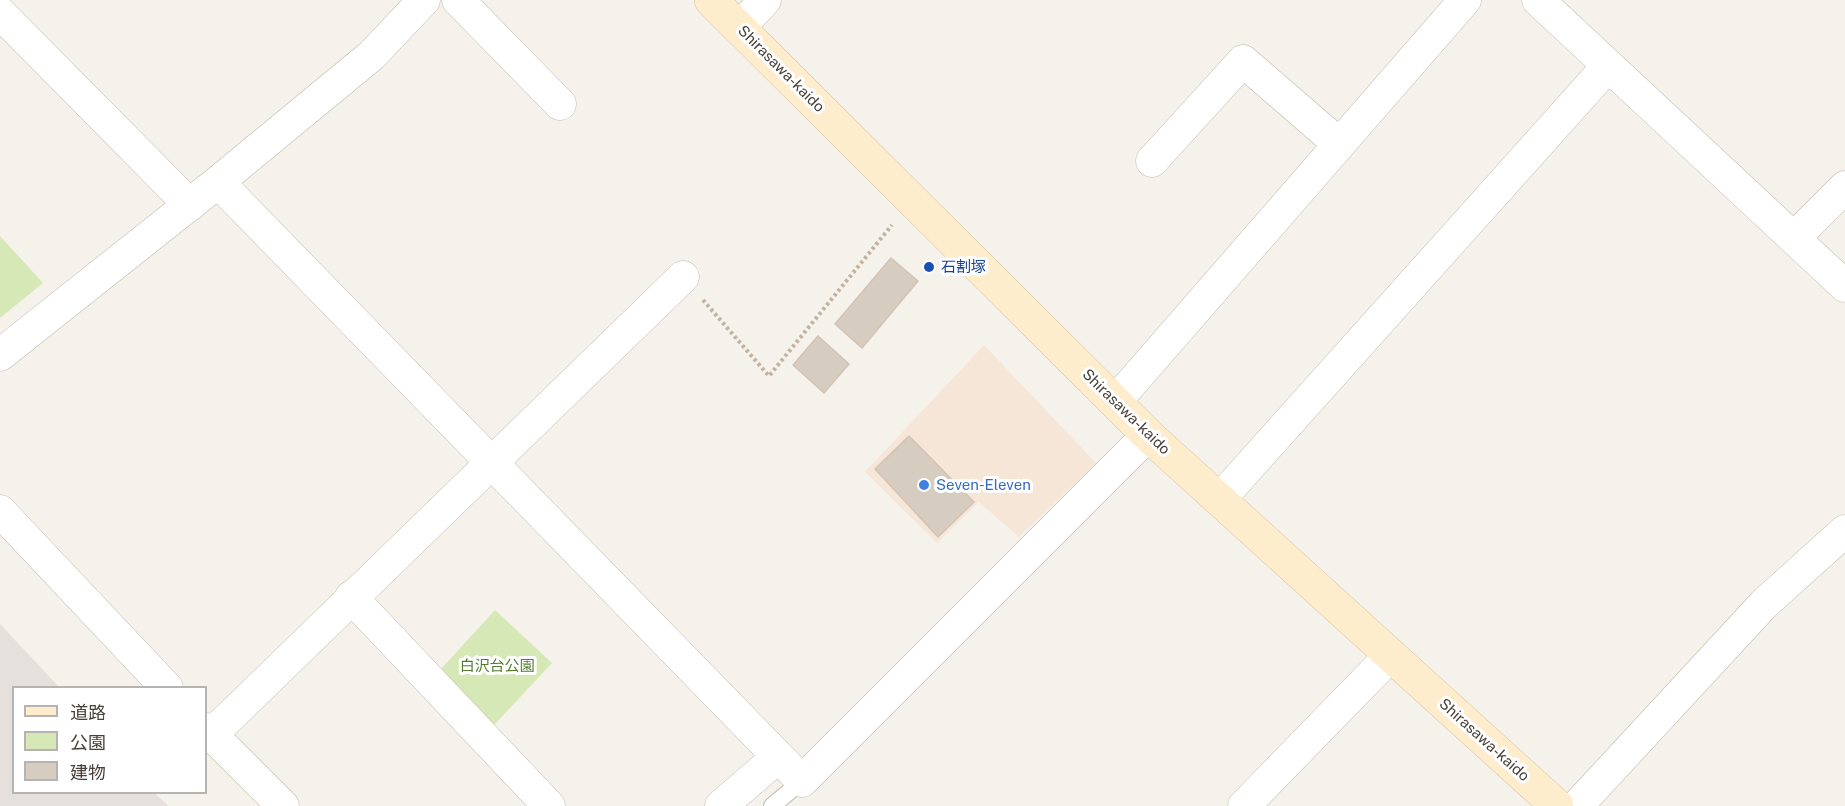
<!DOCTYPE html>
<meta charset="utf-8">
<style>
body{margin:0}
#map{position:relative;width:1845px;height:806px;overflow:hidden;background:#f5f1eb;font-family:"Public Sans","Noto Sans JP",sans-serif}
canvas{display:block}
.legend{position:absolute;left:12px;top:686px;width:195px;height:108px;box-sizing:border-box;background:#fff;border:2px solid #b6b3b0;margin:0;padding:8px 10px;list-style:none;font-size:18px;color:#494139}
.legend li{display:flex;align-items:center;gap:12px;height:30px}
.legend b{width:30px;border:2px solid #b6b3b0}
</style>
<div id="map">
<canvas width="1845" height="806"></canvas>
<ul class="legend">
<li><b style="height:8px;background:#feedcc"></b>道路</li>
<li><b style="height:16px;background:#d6e8b5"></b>公園</li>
<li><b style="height:16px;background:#d7ccc0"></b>建物</li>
</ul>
</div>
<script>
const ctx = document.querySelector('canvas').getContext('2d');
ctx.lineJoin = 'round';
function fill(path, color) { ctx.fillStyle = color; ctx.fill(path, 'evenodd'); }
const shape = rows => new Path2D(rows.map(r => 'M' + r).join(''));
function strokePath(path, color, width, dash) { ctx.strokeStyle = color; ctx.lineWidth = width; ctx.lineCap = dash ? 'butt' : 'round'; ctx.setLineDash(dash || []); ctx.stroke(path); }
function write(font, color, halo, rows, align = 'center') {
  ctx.font = font + ' "Public Sans","Noto Sans JP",sans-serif'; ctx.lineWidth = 6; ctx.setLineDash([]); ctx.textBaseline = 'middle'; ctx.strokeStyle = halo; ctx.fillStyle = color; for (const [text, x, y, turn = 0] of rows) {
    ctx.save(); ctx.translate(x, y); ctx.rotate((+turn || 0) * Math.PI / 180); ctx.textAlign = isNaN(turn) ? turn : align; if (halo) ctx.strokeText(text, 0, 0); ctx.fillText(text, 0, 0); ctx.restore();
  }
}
fill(shape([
 [984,345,1096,463,1019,537,979,502,937,543,865,472]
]), '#f6e6d7');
fill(shape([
 [0,624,59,687,14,688,14,792,155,793,168,806,0,806]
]), '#e5e0dc');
fill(shape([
 [0,236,43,283,0,318],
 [495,610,552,663,494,725,441,669]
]), '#d6e8b5');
const building = shape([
 [891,258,918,281,862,348,835,324,891,258],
 [818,336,849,364,824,393,793,365,818,336],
 [909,436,974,502,938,537,875,469,909,436]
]);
fill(building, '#d7ccc0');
strokePath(building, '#d2c3b4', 1.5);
const lane = shape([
 [772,806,802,781]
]);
const street = shape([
 [458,0,560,104],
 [1538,0,1845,286],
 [0,13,190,205],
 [739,28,765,0],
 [1152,161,1243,61,1339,144],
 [218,182,802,781,1148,435],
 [1794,238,1845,187],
 [0,355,218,182,372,55,424,0],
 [1115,402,1465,0],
 [1219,500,1608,66],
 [0,511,167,688],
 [351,597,549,806],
 [206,729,283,806],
 [211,735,683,277],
 [721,806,778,757],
 [1244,806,1390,656],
 [1577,806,1764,604,1845,531]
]);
const secondary = shape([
 [711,0,1148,435,1557,806]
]);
strokePath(lane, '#c1b8ad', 18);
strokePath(street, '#c1b8ad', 33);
strokePath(secondary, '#d4c09b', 34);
strokePath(shape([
 [703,300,769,376,892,225]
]), '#c2b29f', 4, [3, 3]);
strokePath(lane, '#fff', 16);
strokePath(street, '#fff', 32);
strokePath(secondary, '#feedcc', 33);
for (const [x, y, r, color] of [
 [929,267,6,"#1a4fb4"],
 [924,485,6,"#3f7fe0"]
]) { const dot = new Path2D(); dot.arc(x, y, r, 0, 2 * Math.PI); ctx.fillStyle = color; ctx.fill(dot); strokePath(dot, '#fff', 2); }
write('15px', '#494139', '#fff', [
 ["Shirasawa-kaido",781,69,45],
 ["Shirasawa-kaido",1126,412,44],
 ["Shirasawa-kaido",1484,740,42]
]);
write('15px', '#164399', '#fff', [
 ["石割塚",941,267]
], 'left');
write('15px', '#366cbe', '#fff', [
 ["Seven-Eleven",936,485]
], 'left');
write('15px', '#517c2c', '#fff', [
 ["白沢台公園",497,666]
]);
</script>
